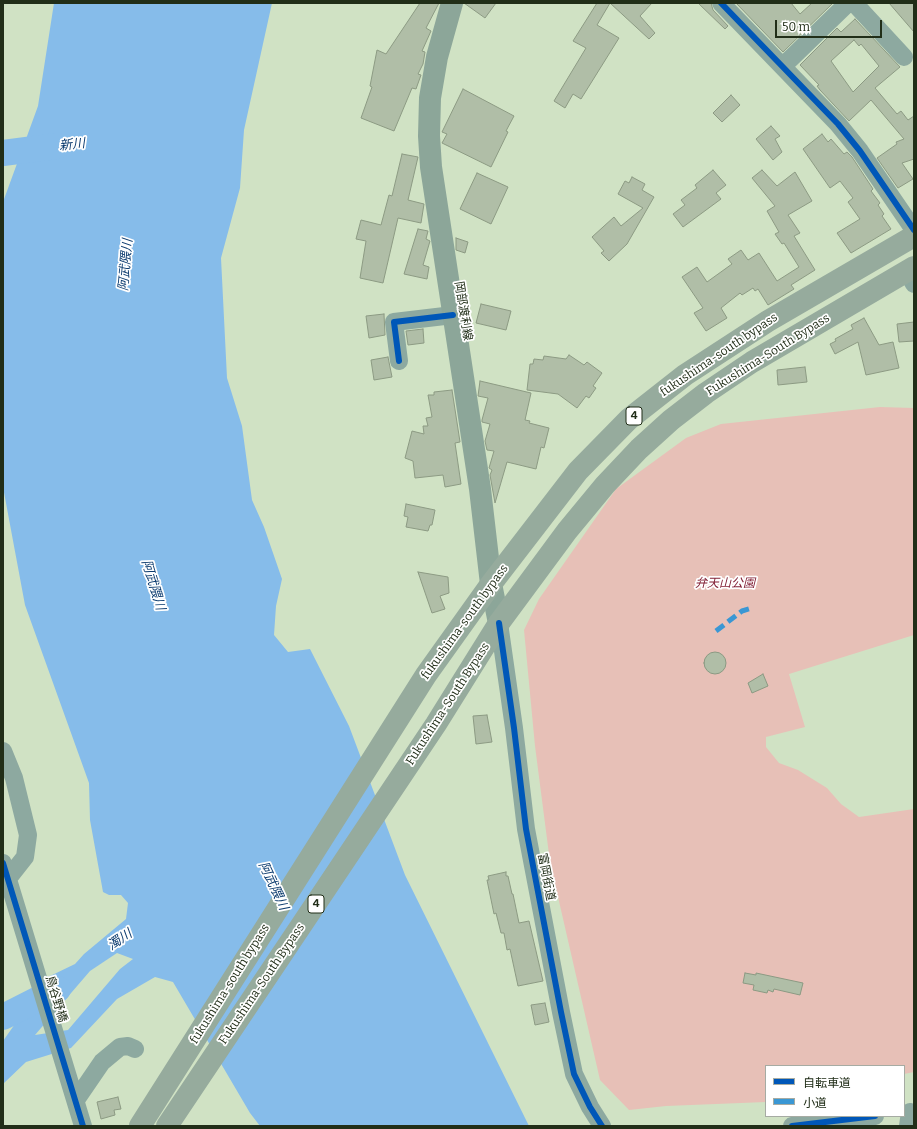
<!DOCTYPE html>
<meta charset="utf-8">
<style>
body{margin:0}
#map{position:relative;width:917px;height:1129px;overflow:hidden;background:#d0e2c4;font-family:Bitter,"Noto Sans JP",serif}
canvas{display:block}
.frame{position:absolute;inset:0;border:4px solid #212e18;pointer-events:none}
.legend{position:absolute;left:765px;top:1065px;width:140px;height:52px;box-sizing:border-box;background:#fff;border:1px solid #a6aba3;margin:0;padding:5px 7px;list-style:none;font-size:12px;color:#212e18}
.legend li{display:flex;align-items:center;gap:8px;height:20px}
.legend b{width:20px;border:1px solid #a6aba3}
.scale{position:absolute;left:775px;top:20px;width:107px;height:18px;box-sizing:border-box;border:2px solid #212e18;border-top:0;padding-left:5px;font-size:12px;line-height:14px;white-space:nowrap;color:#212e18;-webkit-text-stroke:3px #fff;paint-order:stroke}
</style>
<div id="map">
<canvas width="917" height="1129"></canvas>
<div class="frame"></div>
<ul class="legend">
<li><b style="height:5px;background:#0057b8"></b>自転車道</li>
<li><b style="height:5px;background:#3a97d4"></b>小道</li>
</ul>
<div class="scale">50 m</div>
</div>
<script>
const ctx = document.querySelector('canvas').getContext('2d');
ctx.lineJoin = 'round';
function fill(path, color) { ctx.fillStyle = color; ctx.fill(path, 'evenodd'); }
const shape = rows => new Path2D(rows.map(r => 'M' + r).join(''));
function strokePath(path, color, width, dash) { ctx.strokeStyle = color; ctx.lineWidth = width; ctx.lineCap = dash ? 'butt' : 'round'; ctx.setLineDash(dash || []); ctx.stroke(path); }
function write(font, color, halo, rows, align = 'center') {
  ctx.font = font + ' Bitter,"Noto Sans JP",serif'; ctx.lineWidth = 3.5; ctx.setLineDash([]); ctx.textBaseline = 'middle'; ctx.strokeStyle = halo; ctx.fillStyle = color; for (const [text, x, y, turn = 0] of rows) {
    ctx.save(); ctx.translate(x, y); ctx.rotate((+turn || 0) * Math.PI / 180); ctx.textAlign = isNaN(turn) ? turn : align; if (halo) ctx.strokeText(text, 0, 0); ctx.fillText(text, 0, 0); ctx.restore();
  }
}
fill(shape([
 [880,407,914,408,914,635,789,674,805,727,766,737,766,747,779,763,798,770,827,788,841,804,859,817,914,809,914,1072,904,1074,904,1066,766,1066,766,1102,666,1106,629,1110,600,1080,550,862,535,746,524,630,539,599,616,489,686,438,721,424]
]), '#e7c0b7');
fill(shape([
 [54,3,272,3,244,130,240,188,221,258,227,378,242,426,252,500,264,527,282,579,276,606,274,635,288,652,310,649,349,726,405,875,529,1126,260,1126,250,1113,173,982,155,977,117,999,71,1048,26,1062,3,1084,3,1041,48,977,75,964,84,954,126,919,128,903,121,895,109,895,103,892,90,820,89,783,25,605,3,487,3,202,38,106],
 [117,953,133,959,120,969,68,1030,35,1035,90,971]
]), '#86bcea');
strokePath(shape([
 [3,153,57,146],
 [3,1017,58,989]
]), '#86bcea', 26);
const building = shape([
 [420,3,439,3,426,28,431,31,422,51,425,52,423,64,418,74,421,75,416,89,412,88,394,131,361,118,372,87,370,86,377,50,386,54,420,3],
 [464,3,496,3,485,18,464,3],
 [597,3,652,3,640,16,655,33,649,39,610,3,597,25,619,38,581,99,573,94,565,108,554,101,586,48,573,41,597,3],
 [698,3,711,3,713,10,728,26,725,29,698,3],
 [736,3,791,3,800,14,812,3,833,3,783,52,736,3],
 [889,3,914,3,914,32,889,3],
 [855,19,900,67,875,88,897,114,901,111,908,120,914,116,914,159,902,163,913,179,898,188,877,158,897,144,896,142,904,139,871,100,849,121,820,90,817,86,819,85,800,65,837,28,841,32,855,19],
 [854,40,859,46,861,44,879,66,853,92,831,61,854,40],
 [463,89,514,116,506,131,508,132,491,167,442,143,447,134,442,132,463,89],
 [731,95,740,105,722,122,713,113,731,95],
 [771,126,780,136,775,139,782,152,773,160,756,139,771,126],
 [822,134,828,142,831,139,844,154,847,152,852,157,873,189,871,191,880,203,878,205,884,214,882,216,891,229,851,253,837,233,860,219,848,202,853,198,840,181,830,188,803,149,822,134],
 [402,154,418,157,408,200,424,204,421,223,398,218,383,283,360,278,366,241,356,239,361,220,381,225,389,195,392,196,402,154],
 [713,170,726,185,716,193,721,199,683,227,673,214,685,205,681,200,697,188,695,185,713,170],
 [762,170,777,186,795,172,812,201,788,215,800,233,794,236,815,270,791,285,794,289,768,305,758,289,755,291,753,288,742,295,740,293,721,308,727,318,706,331,694,313,703,308,682,277,697,267,707,282,732,264,728,259,741,250,748,260,759,253,777,281,799,267,784,243,782,244,775,234,779,232,767,211,775,206,752,178,762,170],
 [477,173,508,187,491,224,460,209,477,173],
 [632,177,645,184,642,190,654,197,627,244,609,261,601,253,604,251,592,237,614,217,621,226,643,208,618,194,625,181,629,183,632,177],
 [418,229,428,231,426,239,430,241,423,265,429,267,427,279,404,274,418,229],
 [456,238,468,242,465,253,456,250,456,238],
 [481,304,511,311,506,330,476,323,481,304],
 [384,314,385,335,369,338,366,316,384,314],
 [864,318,879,345,893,342,899,368,866,375,858,342,835,354,830,344,836,341,835,339,853,329,851,325,864,318],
 [914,322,914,341,899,342,897,324,914,322],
 [423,329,424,343,408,345,406,331,423,329],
 [569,355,584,365,587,362,602,373,593,386,596,388,589,398,586,396,577,408,558,394,527,390,530,364,533,364,534,359,543,360,544,356,566,359,569,355],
 [388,357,392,377,374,380,371,360,388,357],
 [805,367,807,382,778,385,777,370,805,367],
 [480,381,531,393,525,420,530,421,529,423,549,428,544,448,541,447,536,469,507,462,495,503,490,475,492,470,489,468,494,451,487,450,485,441,490,424,482,422,482,420,488,398,478,396,480,381],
 [452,390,460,442,455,443,461,484,445,487,443,475,415,478,413,461,405,458,412,431,424,434,423,426,428,426,426,418,432,417,428,395,434,395,434,392,452,390],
 [406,504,435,510,432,525,430,525,428,531,406,527,408,517,404,516,406,504],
 [418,572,448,577,449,593,440,596,445,609,432,613,418,572],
 '704 663a11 11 0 1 1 22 0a11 11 0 1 1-22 0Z',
 [763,674,768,686,752,693,748,683,763,674],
 [487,715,492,742,476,744,473,716,487,715],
 [506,872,506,876,508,876,512,894,513,894,519,923,529,921,543,981,518,986,510,949,507,950,504,933,501,933,496,913,494,914,487,880,489,880,488,876,506,872],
 [745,973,756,975,756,973,803,983,800,995,774,989,773,992,768,990,767,993,753,990,754,985,743,983,745,973],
 [545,1003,549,1022,535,1025,531,1005,545,1003],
 [118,1097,121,1109,114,1110,115,1115,101,1119,97,1102,118,1097]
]);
fill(building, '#b0bea7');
strokePath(building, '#8c9a83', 1);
strokePath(shape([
 [721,3,838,124,860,151,914,230],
 [854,3,904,57],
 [783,66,848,3],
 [907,271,914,284],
 [399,361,394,322,453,315],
 [499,623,514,728,526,829,561,1012,574,1074,590,1107,602,1126],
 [3,751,14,778,28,835,25,857,3,885],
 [3,863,83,1126],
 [76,1100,102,1062,120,1047,128,1046,135,1049],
 [792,1126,875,1116],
 [908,1126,910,1112]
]), '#8da9a0', 18);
strokePath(shape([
 [452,3,437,57,430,98,429,136,431,167,480,489,491,584,499,623]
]), '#8ca699', 22);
strokePath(shape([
 [140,1126,426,675,491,584,578,471,629,419,685,375,768,321,914,236],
 [167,1126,436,724,499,623,567,531,605,485,639,449,671,420,706,393,752,362,914,267]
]), '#96ab9d', 22);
strokePath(shape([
 [716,631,742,611,752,608]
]), '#3a97d4', 5, [10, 5]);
strokePath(shape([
 [721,3,838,124,860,151,914,230],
 [399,361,394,322,453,315],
 [499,623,514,728,526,829,561,1012,574,1074,590,1107,602,1126],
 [3,863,83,1126],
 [792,1126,875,1116]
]), '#0057b8', 6);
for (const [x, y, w] of [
 [634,416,16],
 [316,904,16]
]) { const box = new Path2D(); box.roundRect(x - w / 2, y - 9, w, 18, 3); ctx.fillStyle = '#fff'; ctx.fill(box); strokePath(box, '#212e18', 1); }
write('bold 11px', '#212e18', null, [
 ["4",634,416],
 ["4",316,904]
]);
write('12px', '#212e18', '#fff', [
 ["岡部渡利線",463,311,81],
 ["fukushima-south bypass",719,355,-34],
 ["Fukushima-South Bypass",768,355,-32],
 ["fukushima-south bypass",465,622,-54],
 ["Fukushima-South Bypass",448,704,-57],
 ["富岡街道",546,877,79],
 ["fukushima-south bypass",230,984,-58],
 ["Fukushima-South Bypass",262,984,-56],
 ["鳥谷野橋",56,999,73]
]);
write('italic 12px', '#7e1a30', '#fff', [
 ["弁天山公園",725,584]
]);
write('italic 13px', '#0e3d70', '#fff', [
 ["新川",72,145,-6],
 ["阿武隈川",126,265,-85],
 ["阿武隈川",153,585,73],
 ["阿武隈川",273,886,65],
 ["濁川",120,940,-34]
]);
</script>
